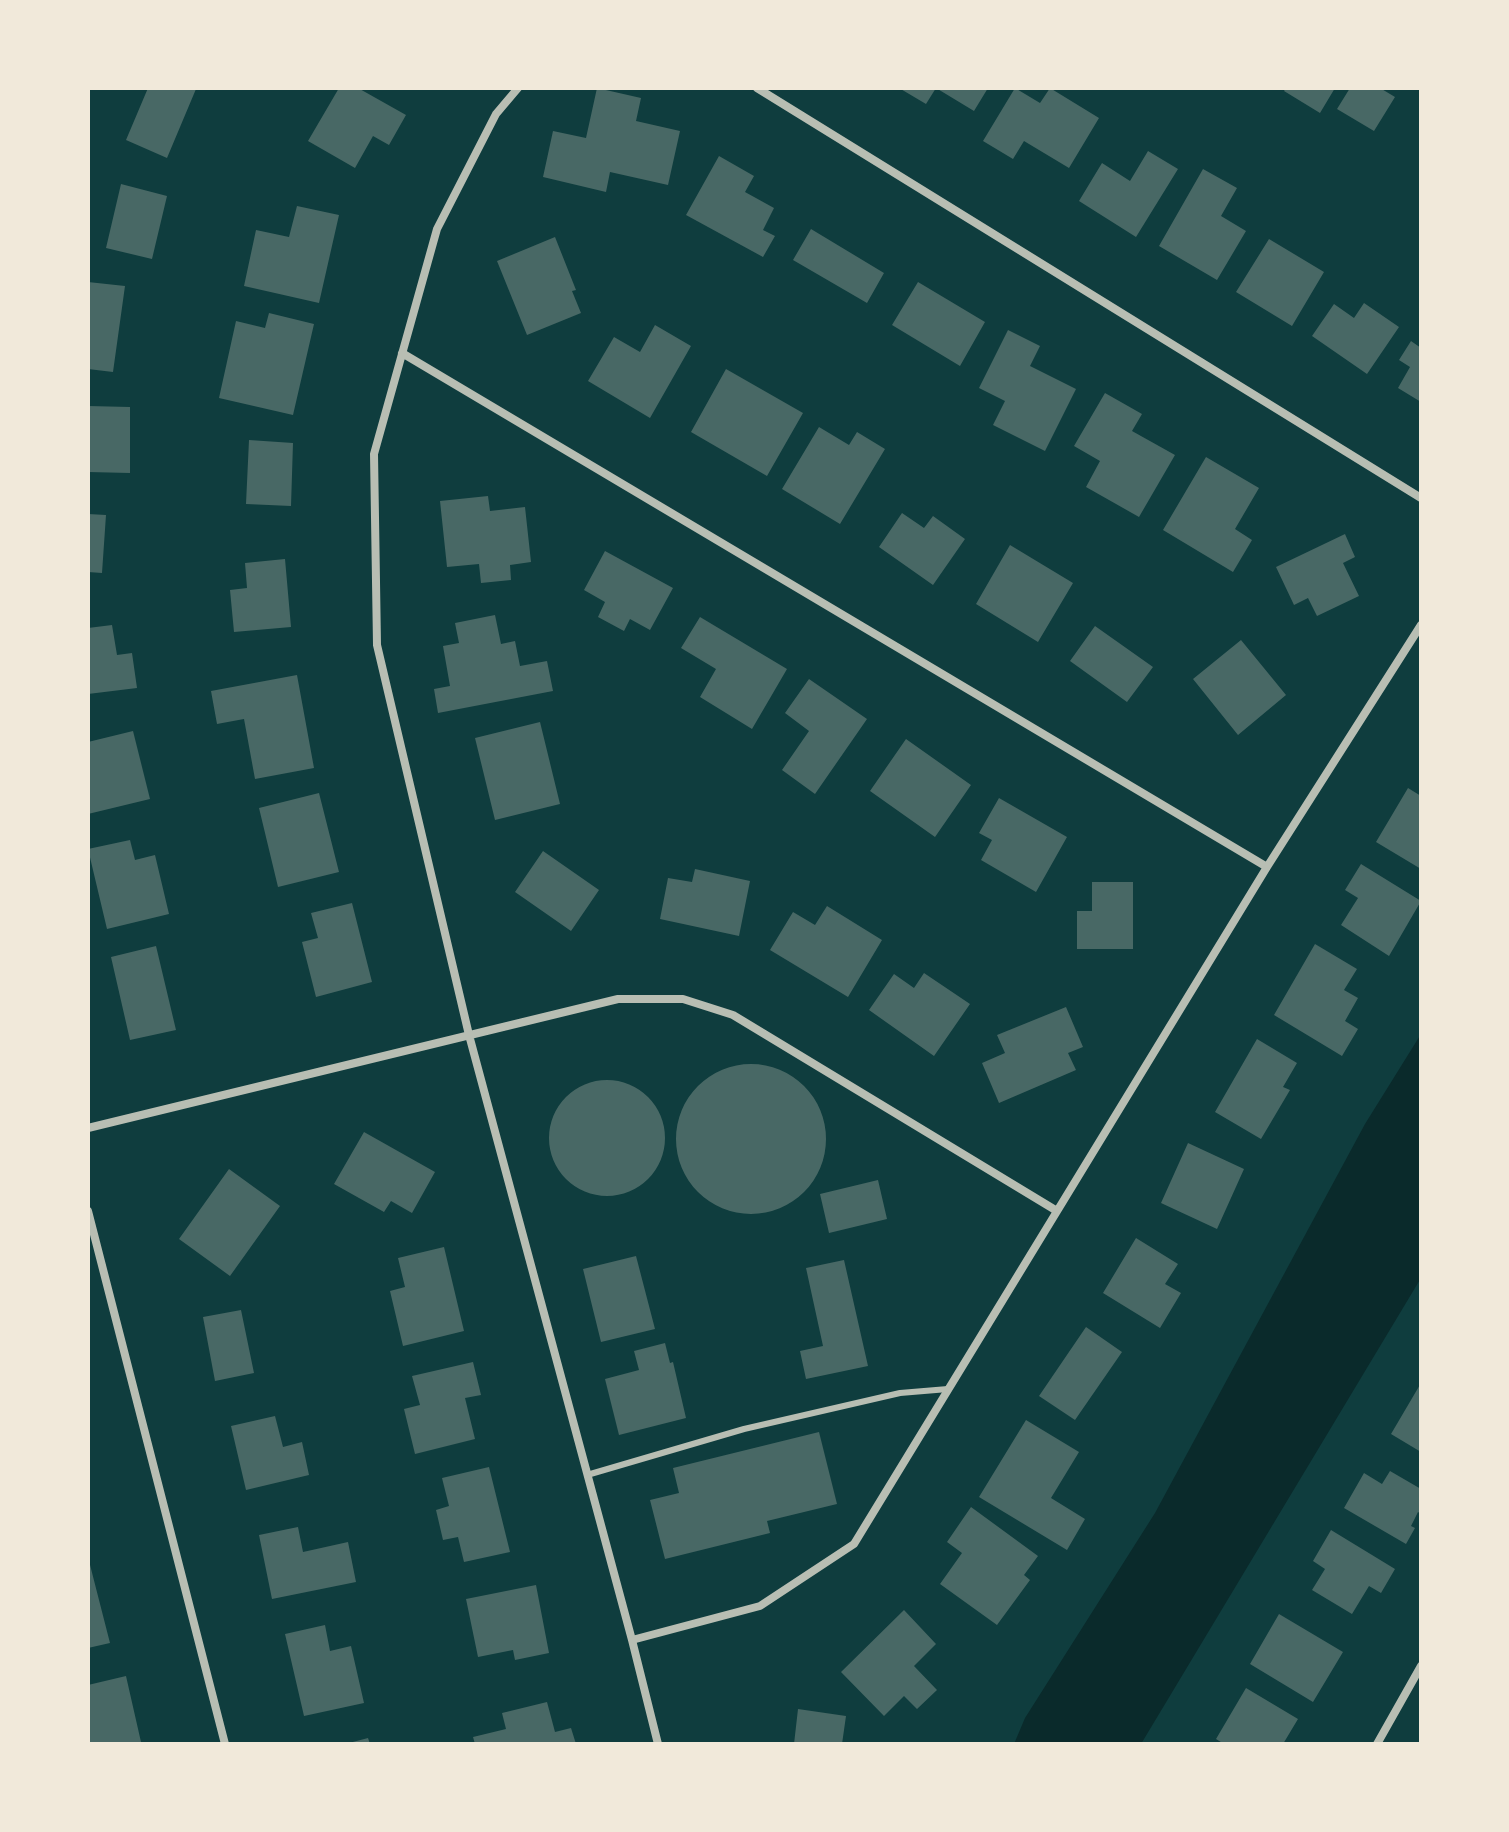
<!DOCTYPE html>
<style>
body{margin:0}
#map{position:relative;width:1509px;height:1832px;overflow:hidden;background:#0f3d3e;font-family:Cabin,sans-serif}
canvas{display:block}
.frame{position:absolute;inset:0;border:90px solid #f1e9da;pointer-events:none}
</style>
<div id="map">
<canvas width="1509" height="1832"></canvas>
<div class="frame"></div>
</div>
<script>
const ctx = document.querySelector('canvas').getContext('2d');
ctx.lineJoin = 'round';
function fill(path, color) { ctx.fillStyle = color; ctx.fill(path, 'evenodd'); }
const shape = rows => new Path2D(rows.map(r => 'M' + r).join(''));
function strokePath(path, color, width, dash) { ctx.strokeStyle = color; ctx.lineWidth = width; ctx.lineCap = dash ? 'butt' : 'round'; ctx.setLineDash(dash || []); ctx.stroke(path); }
fill(shape([
 [1421,1034,1421,1278,1141,1744,1014,1744,1025,1718,1155,1513,1365,1124]
]), '#0a2a2b');
fill(shape([
 [148,88,196,89,167,158,126,140],
 [339,88,358,88,406,115,389,145,373,136,355,168,308,141],
 [597,88,641,98,636,121,680,131,668,185,610,172,606,192,543,177,553,131,586,138],
 [899,88,936,88,926,104],
 [936,88,988,88,974,111],
 [1015,88,1040,103,1050,88,1099,118,1069,168,1024,141,1013,159,983,141],
 [1286,88,1335,88,1320,113,1284,91],
 [1350,88,1380,88,1395,97,1374,131,1337,109],
 [1148,151,1178,169,1136,237,1079,201,1102,163,1130,181],
 [719,156,754,176,745,192,774,208,763,230,775,236,763,257,686,215],
 [1203,169,1237,188,1221,216,1246,231,1217,280,1159,246],
 [121,184,167,196,152,259,106,248],
 [297,206,339,215,319,303,244,286,256,230,289,237],
 [811,229,884,273,867,303,793,260],
 [555,237,576,290,572,291,581,313,527,335,497,261],
 [1269,239,1324,272,1292,326,1236,292],
 [88,282,125,286,113,372,88,369],
 [918,282,985,322,960,366,892,325],
 [1364,303,1399,327,1367,374,1312,336,1334,304,1354,318],
 [269,313,314,324,293,415,219,398,236,321,265,328],
 [655,325,691,346,650,418,588,381,614,337,640,352],
 [1008,330,1040,346,1030,366,1076,389,1045,451,993,425,1005,401,979,388],
 [1411,341,1421,348,1421,402,1398,388,1410,367,1399,360],
 [726,369,803,413,767,476,691,432],
 [1105,393,1142,414,1132,431,1175,455,1139,517,1086,487,1100,461,1074,446],
 [88,406,130,407,130,473,88,472],
 [819,427,849,445,857,432,885,449,840,524,782,489],
 [249,440,293,443,291,506,246,504],
 [1206,457,1259,488,1235,529,1252,540,1233,572,1163,530],
 [488,496,490,511,525,507,531,562,510,565,511,580,481,583,479,564,447,567,440,501],
 [902,513,924,528,933,516,965,539,933,585,879,547],
 [88,514,106,515,102,573,88,572],
 [1345,534,1355,557,1343,563,1359,596,1317,616,1308,598,1294,605,1276,567],
 [1010,545,1073,583,1038,642,976,604],
 [605,551,673,588,650,630,630,619,624,631,598,617,605,602,584,590],
 [285,559,291,627,234,632,230,590,247,588,245,563],
 [495,615,501,644,515,641,520,666,547,661,553,691,438,713,434,689,450,686,443,646,459,643,455,623],
 [700,617,787,669,752,729,700,697,716,669,681,648],
 [112,625,117,655,132,653,137,688,88,694,88,628],
 [1095,626,1153,667,1127,702,1070,661],
 [1241,640,1286,695,1238,735,1193,679],
 [297,675,314,768,255,779,244,719,217,724,211,691],
 [809,679,867,719,815,794,782,770,809,731,785,713],
 [540,722,560,804,495,820,475,738],
 [133,731,150,799,88,814,88,742],
 [906,739,971,785,935,837,870,791],
 [1408,788,1421,796,1421,869,1376,842],
 [319,793,339,872,278,887,259,808],
 [999,798,1067,837,1036,892,981,860,992,840,979,833],
 [130,840,135,860,155,855,169,914,107,929,88,849],
 [543,851,599,890,571,931,515,892],
 [1361,864,1421,901,1389,956,1341,925,1358,898,1345,890],
 [695,869,750,881,739,936,660,919,668,878,692,882],
 [1092,882,1133,882,1133,949,1077,949,1077,911,1092,911],
 [352,903,372,982,316,997,302,942,318,938,311,913],
 [827,906,882,940,848,997,770,950,793,912,815,925],
 [1315,944,1357,969,1344,990,1358,998,1345,1021,1358,1029,1342,1056,1274,1015],
 [156,946,176,1030,130,1040,111,957],
 [924,973,970,1004,934,1056,869,1010,894,974,914,988],
 [1066,1007,1083,1047,1068,1053,1076,1070,999,1103,982,1063,1005,1053,997,1035],
 [1257,1039,1297,1063,1283,1087,1290,1090,1261,1139,1215,1112],
 '676 1139a75 75 0 1 1 150 0a75 75 0 1 1-150 0Z',
 '549 1138a58 58 0 1 1 116 0a58 58 0 1 1-116 0Z',
 [364,1132,435,1172,412,1213,391,1201,384,1212,334,1184],
 [1188,1143,1244,1169,1217,1229,1161,1203],
 [229,1169,280,1206,230,1276,179,1239],
 [878,1180,887,1219,829,1233,820,1194],
 [1136,1238,1178,1264,1165,1284,1181,1293,1160,1328,1103,1293],
 [444,1247,464,1331,403,1346,390,1291,405,1287,398,1258],
 [636,1256,655,1329,601,1342,583,1269],
 [844,1260,868,1366,806,1379,800,1351,823,1346,806,1268],
 [241,1310,254,1373,215,1381,203,1317],
 [1086,1327,1122,1352,1075,1420,1039,1396],
 [665,1343,670,1363,673,1362,686,1418,619,1435,605,1379,639,1370,634,1351],
 [473,1362,481,1395,465,1398,475,1439,415,1454,404,1409,420,1405,412,1376],
 [1421,1383,1421,1452,1391,1434],
 [275,1416,283,1447,302,1442,309,1475,246,1490,231,1426],
 [1026,1420,1079,1452,1051,1498,1085,1519,1067,1550,979,1497],
 [819,1432,837,1504,767,1521,770,1533,665,1559,650,1500,679,1493,673,1468],
 [489,1467,510,1552,464,1562,458,1537,443,1540,436,1510,449,1506,442,1478],
 [1390,1471,1421,1489,1421,1514,1418,1512,1411,1526,1415,1528,1406,1544,1344,1508,1364,1473,1382,1484],
 [971,1507,1038,1556,1024,1575,1030,1580,997,1625,940,1584,962,1553,947,1542],
 [298,1527,303,1552,348,1542,356,1582,272,1599,259,1535],
 [1331,1530,1395,1569,1381,1593,1369,1586,1352,1614,1312,1590,1325,1569,1313,1561],
 [88,1557,110,1643,88,1648],
 [536,1585,549,1653,515,1660,513,1650,478,1657,466,1599],
 [904,1610,936,1644,914,1666,937,1690,917,1709,904,1696,884,1716,841,1672],
 [1279,1614,1343,1652,1313,1702,1250,1664],
 [325,1625,330,1651,351,1646,364,1703,304,1716,285,1634],
 [126,1676,141,1742,88,1744,88,1685],
 [1246,1688,1298,1719,1283,1744,1224,1744,1216,1739],
 [547,1702,555,1732,571,1728,576,1744,475,1744,473,1737,506,1729,502,1713],
 [798,1709,846,1716,842,1744,794,1744],
 [368,1738,370,1744,349,1744,349,1743]
]), '#486865');
strokePath(shape([
 [587,1475,744,1429,900,1393,948,1389]
]), '#b8beb3', 6);
strokePath(shape([
 [518,88,496,114,437,229,374,454,377,645,469,1035,632,1640,658,1744],
 [757,88,1421,498],
 [402,353,1267,867],
 [88,1128,618,999,683,999,733,1015,1057,1211],
 [88,1211,225,1744],
 [632,1640,760,1606,854,1544,1267,867,1421,625],
 [1377,1744,1421,1666]
]), '#b8beb3', 8);
</script>
